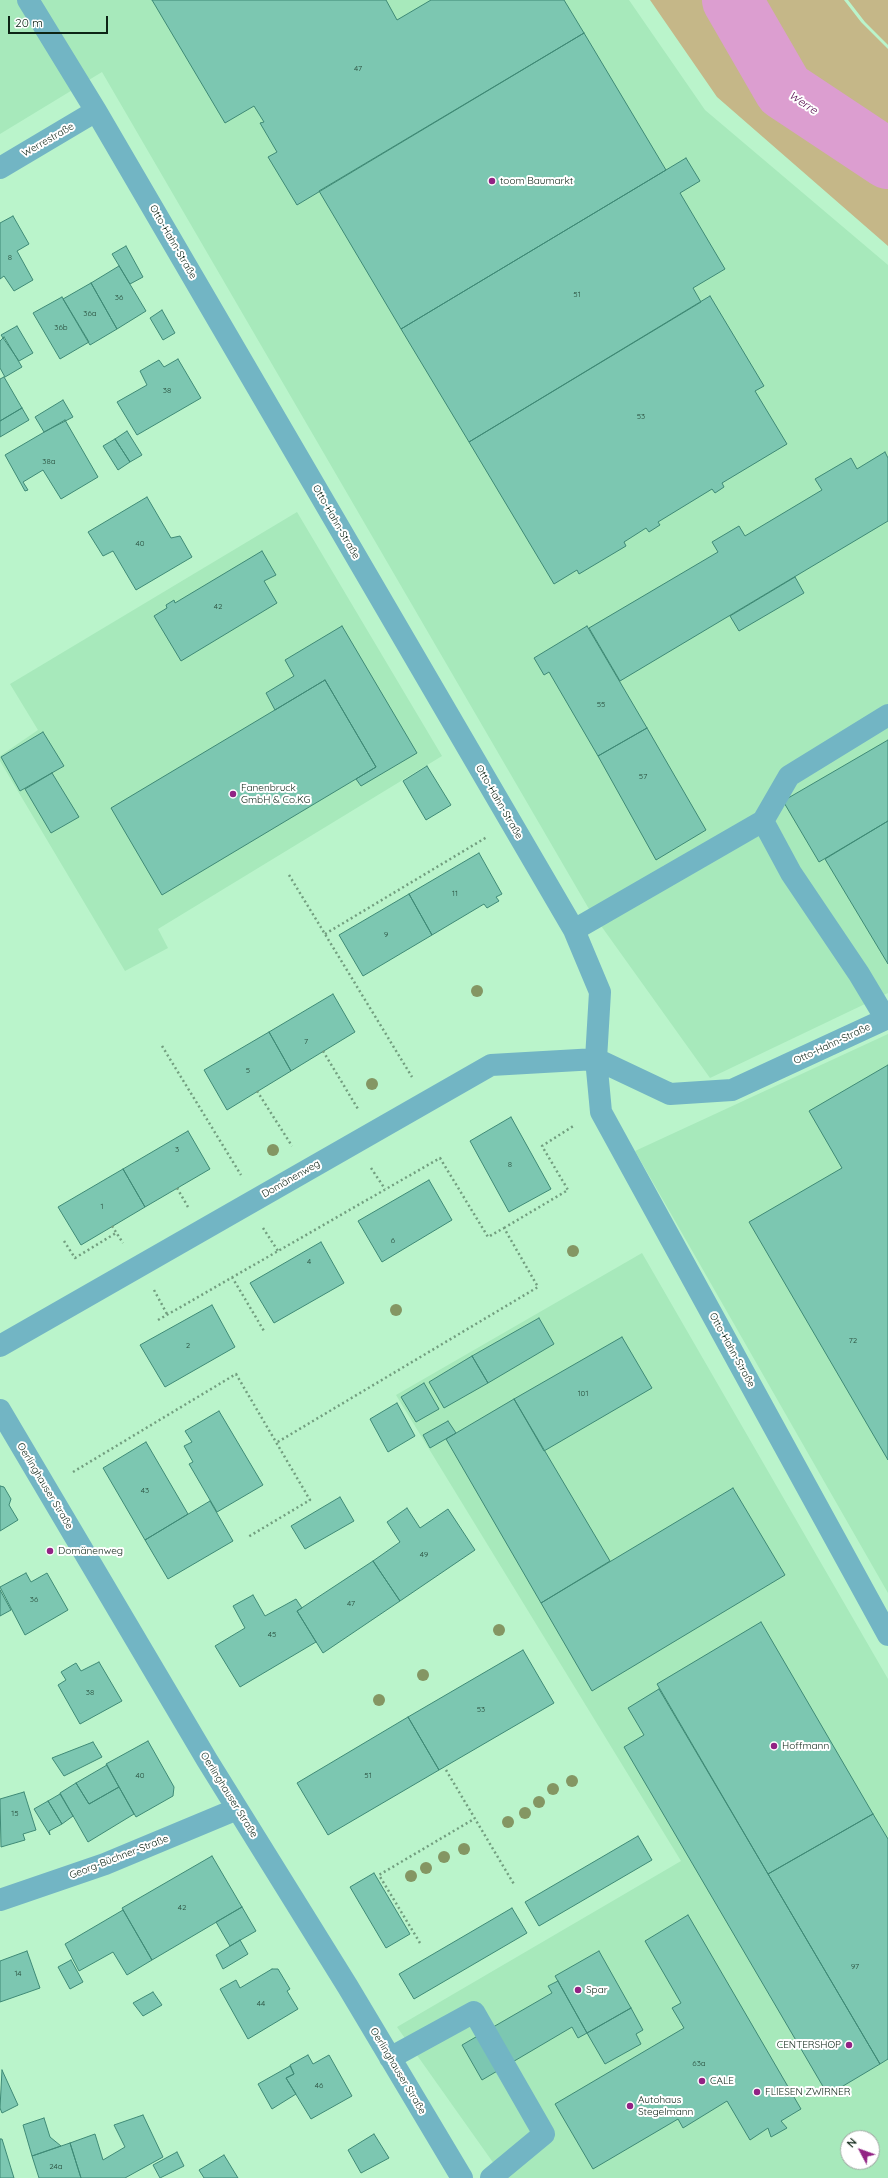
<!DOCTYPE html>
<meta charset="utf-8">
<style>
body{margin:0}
#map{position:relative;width:888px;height:2178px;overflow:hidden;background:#baf4cb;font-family:Quicksand,sans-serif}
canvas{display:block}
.north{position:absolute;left:840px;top:2130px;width:40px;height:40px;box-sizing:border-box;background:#fff;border:1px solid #9ea7a1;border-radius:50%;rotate:311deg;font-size:11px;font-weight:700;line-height:16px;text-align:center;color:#0d2415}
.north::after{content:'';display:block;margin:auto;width:14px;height:18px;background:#922384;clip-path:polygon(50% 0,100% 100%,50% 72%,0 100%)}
.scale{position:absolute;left:8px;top:16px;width:100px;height:18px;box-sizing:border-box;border:2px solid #0d2415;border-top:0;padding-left:5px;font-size:12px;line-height:14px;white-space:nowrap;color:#0d2415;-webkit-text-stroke:3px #fff;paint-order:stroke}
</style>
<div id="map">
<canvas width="888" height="2178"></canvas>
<div class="north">N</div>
<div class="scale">20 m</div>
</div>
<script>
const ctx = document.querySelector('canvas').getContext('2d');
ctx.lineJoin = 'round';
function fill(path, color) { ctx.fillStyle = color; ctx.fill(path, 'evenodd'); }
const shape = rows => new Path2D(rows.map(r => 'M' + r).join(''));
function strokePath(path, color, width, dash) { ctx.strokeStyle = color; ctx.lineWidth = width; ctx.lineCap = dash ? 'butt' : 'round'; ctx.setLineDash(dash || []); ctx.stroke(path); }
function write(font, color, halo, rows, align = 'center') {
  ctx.font = font + ' Quicksand,sans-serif'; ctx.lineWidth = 4; ctx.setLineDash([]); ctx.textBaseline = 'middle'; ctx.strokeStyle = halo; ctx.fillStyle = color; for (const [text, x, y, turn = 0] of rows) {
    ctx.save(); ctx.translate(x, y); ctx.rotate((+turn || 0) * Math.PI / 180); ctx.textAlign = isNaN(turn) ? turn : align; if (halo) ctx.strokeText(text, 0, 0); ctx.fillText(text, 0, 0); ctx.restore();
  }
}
fill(shape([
 [0,0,629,0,705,110,888,265,888,993,710,1078,589,909,102,72,0,134],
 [297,512,442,756,158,929,168,948,125,971,0,761,0,756,38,730,10,684],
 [888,1034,888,1593,635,1151],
 [642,1253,888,1679,888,2178,504,2178,397,2027,681,1861,396,1395],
 [848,2138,872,2138,872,2162,848,2162]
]), '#a7e9bb');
fill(shape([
 [650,0,844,0,861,22,888,49,888,246,717,97],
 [848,0,888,0,888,45,865,22]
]), '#c5b788');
strokePath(shape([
 [732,0,784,90,888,159]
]), '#dc9ed0', 60);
const building = shape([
 [152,0,386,0,397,20,431,0,564,0,584,33,297,205,268,157,277,152,260,123,264,122,254,106,225,123,152,0],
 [584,33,666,170,401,329,319,191,584,33],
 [686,158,700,181,680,193,725,269,693,288,701,302,469,442,401,329,686,158],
 [13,216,29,244,17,251,33,280,14,291,4,276,0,279,0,223,13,216],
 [126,246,143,277,130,284,112,254,126,246],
 [119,266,146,311,117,329,91,283,119,266],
 [91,283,117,329,90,345,63,299,91,283],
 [710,296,764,386,755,391,787,444,722,483,724,487,715,493,712,489,658,522,660,525,649,532,646,528,624,542,626,546,579,574,577,570,554,584,469,442,710,296],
 [62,297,89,342,60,359,33,313,62,297],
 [162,310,175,333,163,340,150,318,162,310],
 [17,326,33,353,19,361,1,335,17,326],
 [4,337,22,367,5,377,0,368,0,341,4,337],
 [178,359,201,398,137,435,117,402,147,385,140,371,159,360,164,367,178,359],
 [4,377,22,408,0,421,0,379,4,377],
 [63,400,73,417,44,432,35,417,63,400],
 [22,408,29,420,0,437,0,421,22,408],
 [65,420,98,477,61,499,43,470,23,482,28,490,25,491,5,455,65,420],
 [127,431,142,455,130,462,115,439,127,431],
 [115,439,130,462,118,470,103,446,115,439],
 [885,452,888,458,888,521,620,681,589,628,718,552,712,542,739,526,745,536,822,490,815,479,851,458,857,469,885,452],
 [147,497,171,538,180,536,192,557,136,590,113,551,103,556,88,532,147,497],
 [262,551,276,575,264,581,277,603,181,661,154,616,167,608,166,605,174,600,175,603,262,551],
 [795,577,804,593,739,631,730,616,795,577],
 [342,626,417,753,361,786,356,779,376,767,325,680,275,710,266,693,294,676,285,660,342,626],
 [587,626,647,728,598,756,549,672,544,675,534,658,587,626],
 [325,680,376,767,162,895,111,808,325,680],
 [647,728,706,830,656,860,598,756,647,728],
 [43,732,64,766,20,791,1,757,43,732],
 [888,740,888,821,819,862,783,801,888,740],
 [427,766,451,805,426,820,403,781,427,766],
 [52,773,79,817,51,833,25,789,52,773],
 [888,821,888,964,825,859,888,821],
 [479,853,502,894,496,897,499,901,487,908,484,904,432,935,409,894,479,853],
 [409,894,432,935,363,976,339,935,409,894],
 [333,994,355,1032,291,1071,269,1032,333,994],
 [269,1032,291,1071,227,1110,204,1070,269,1032],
 [888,1065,888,1460,749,1222,842,1168,809,1111,888,1065],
 [511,1117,551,1189,509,1212,470,1141,511,1117],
 [188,1131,210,1169,145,1207,123,1169,188,1131],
 [123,1169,145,1207,81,1245,58,1207,123,1169],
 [429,1180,452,1220,382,1262,358,1221,429,1180],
 [321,1242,344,1283,274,1323,250,1283,321,1242],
 [212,1305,235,1347,165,1387,140,1345,212,1305],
 [539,1318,554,1344,488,1383,472,1356,539,1318],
 [622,1337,652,1388,544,1451,514,1399,622,1337],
 [472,1356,488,1383,444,1408,429,1382,472,1356],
 [424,1383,439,1409,416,1422,401,1397,424,1383],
 [514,1399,610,1561,541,1603,446,1439,514,1399],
 [397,1403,415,1436,388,1452,370,1419,397,1403],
 [219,1411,263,1485,217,1512,189,1464,193,1462,184,1446,192,1442,185,1431,219,1411],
 [448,1421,456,1433,430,1448,423,1435,448,1421],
 [146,1442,188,1514,145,1540,103,1468,146,1442],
 [0,1486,4,1487,11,1499,9,1505,18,1520,0,1531,0,1486],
 [733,1488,785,1575,592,1691,541,1603,733,1488],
 [340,1497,354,1521,305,1549,291,1526,340,1497],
 [210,1501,233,1541,168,1579,145,1540,210,1501],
 [407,1508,420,1528,448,1509,475,1550,400,1601,373,1561,400,1542,387,1522,407,1508],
 [373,1561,400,1601,323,1653,297,1611,373,1561],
 [26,1573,31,1582,47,1573,68,1610,25,1635,0,1587,26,1573],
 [0,1590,11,1610,0,1616,0,1590],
 [253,1595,265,1616,296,1599,302,1608,297,1611,316,1642,240,1687,215,1646,245,1628,233,1606,253,1595],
 [761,1622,873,1814,768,1874,657,1684,761,1622],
 [523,1650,554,1703,439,1770,408,1717,523,1650],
 [99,1662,122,1701,80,1724,58,1685,66,1680,61,1672,76,1663,81,1671,99,1662],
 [659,1689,880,2064,828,2095,624,1747,644,1735,628,1708,659,1689],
 [408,1717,439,1770,328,1835,297,1783,408,1717],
 [148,1741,174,1787,173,1796,136,1817,106,1764,148,1741],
 [93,1742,102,1757,64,1776,52,1758,93,1742],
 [107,1765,119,1787,89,1804,76,1783,107,1765],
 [76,1783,89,1804,119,1787,134,1814,88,1842,60,1793,76,1783],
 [24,1792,36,1830,23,1834,25,1840,1,1847,0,1799,24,1792],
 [60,1794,73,1816,62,1824,48,1801,60,1794],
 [48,1801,62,1824,49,1831,50,1835,34,1809,48,1801],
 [873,1814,888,1839,888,2059,880,2064,768,1874,873,1814],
 [638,1836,652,1860,539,1926,525,1902,638,1836],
 [212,1856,242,1907,152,1960,122,1908,212,1856],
 [374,1873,410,1934,386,1948,350,1887,374,1873],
 [242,1907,256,1931,230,1946,216,1922,242,1907],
 [512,1908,527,1933,414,1999,399,1974,512,1908],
 [123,1910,152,1960,127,1975,113,1952,79,1971,65,1944,123,1910],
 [688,1915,801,2109,781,2121,787,2128,771,2137,768,2128,750,2140,727,2101,683,2128,678,2119,593,2169,555,2104,684,2028,672,2008,681,2003,645,1941,688,1915],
 [240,1940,248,1954,223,1969,216,1955,240,1940],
 [27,1951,40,1988,0,2002,0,1961,27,1951],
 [599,1951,631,2008,587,2033,555,1976,599,1951],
 [71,1960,83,1982,70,1989,58,1967,71,1960],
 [272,1969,278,1969,290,1989,287,1991,298,2009,248,2039,220,1989,236,1980,240,1988,272,1969],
 [558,1981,587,2033,578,2038,572,2027,482,2080,462,2045,552,1993,548,1986,558,1981],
 [153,1992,162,2005,143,2016,133,2003,153,1992],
 [631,2008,643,2030,636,2034,641,2044,605,2064,587,2033,631,2008],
 [308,2055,313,2064,329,2055,352,2096,311,2119,286,2078,294,2074,290,2065,308,2055],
 [290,2066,294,2074,286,2078,296,2094,272,2109,258,2084,290,2066],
 [2,2070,18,2105,2,2113,0,2108,2,2070],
 [143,2115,163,2157,125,2178,81,2178,70,2143,95,2134,103,2160,125,2147,114,2125,143,2115],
 [44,2118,50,2137,61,2146,32,2156,23,2125,44,2118],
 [374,2134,389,2158,361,2173,348,2150,374,2134],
 [0,2139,2,2139,14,2178,0,2178,0,2139],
 [70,2143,81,2178,39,2178,32,2156,70,2143],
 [177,2152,184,2166,160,2178,153,2165,177,2152],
 [224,2155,238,2178,204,2178,199,2170,224,2155]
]);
fill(building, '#7cc7b1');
strokePath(building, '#3f8a76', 1);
strokePath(shape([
 [289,875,412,1077],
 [325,934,487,837],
 [162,1046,241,1175],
 [323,1051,358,1109],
 [257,1091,292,1146],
 [371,1168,385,1189],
 [177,1188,188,1207],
 [112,1226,123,1243],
 [263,1228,278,1251],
 [504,1228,568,1190,542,1146,575,1125],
 [64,1241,75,1258,116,1233],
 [232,1277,264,1331],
 [154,1290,167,1314],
 [158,1320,440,1158,488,1237,504,1228,538,1287,276,1443],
 [73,1472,236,1374,310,1500,248,1537],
 [446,1770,515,1886],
 [420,1943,379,1875,474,1819]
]), '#729e7f', 2.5, [2, 3]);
strokePath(shape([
 [28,0,96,111,574,930,600,992,596,1059,601,1112,888,1635],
 [0,168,96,111],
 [763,821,789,776,888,715],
 [574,930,763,821,791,873,859,974,886,1019],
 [0,1346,491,1065,596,1059,670,1094,732,1090,888,1018],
 [0,1410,207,1760,348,1987,462,2178],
 [0,1900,105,1864,237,1809],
 [390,2058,474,2012,544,2134,491,2178]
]), '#72b5c4', 22);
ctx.fillStyle = '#849663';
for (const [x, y] of [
 [477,991],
 [372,1084],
 [273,1150],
 [573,1251],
 [396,1310],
 [499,1630],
 [423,1675],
 [379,1700],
 [572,1781],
 [553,1789],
 [539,1802],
 [525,1813],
 [508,1822],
 [464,1849],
 [444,1857],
 [426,1868],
 [411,1876]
]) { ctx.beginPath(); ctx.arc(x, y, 6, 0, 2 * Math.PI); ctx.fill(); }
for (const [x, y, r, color] of [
 [492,181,4,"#922384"],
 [233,794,4,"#922384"],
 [50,1551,4,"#922384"],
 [774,1746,4,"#922384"],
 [578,1990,4,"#922384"],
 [849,2045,4,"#922384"],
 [702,2081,4,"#922384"],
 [757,2092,4,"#922384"],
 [630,2106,4,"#922384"]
]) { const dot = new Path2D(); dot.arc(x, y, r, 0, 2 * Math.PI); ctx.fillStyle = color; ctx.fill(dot); strokePath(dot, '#fff', 1.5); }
write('8px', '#294d3c', null, [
 ["47",358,69],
 ["8",10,258],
 ["51",577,295],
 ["36",119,298],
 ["36a",90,314],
 ["36b",61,328],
 ["38",167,391],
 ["53",641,417],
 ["38a",49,462],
 ["40",140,544],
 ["42",218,607],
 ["55",601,705],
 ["57",643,777],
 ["11",455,894],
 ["9",386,935],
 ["7",306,1042],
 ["5",248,1071],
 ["3",177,1150],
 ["8",510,1165],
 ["1",102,1207],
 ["6",393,1241],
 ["4",309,1262],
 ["72",853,1341],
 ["2",188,1346],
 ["101",583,1394],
 ["43",145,1491],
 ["49",424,1555],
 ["36",34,1600],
 ["47",351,1604],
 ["45",272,1635],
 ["38",90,1693],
 ["53",481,1710],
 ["40",140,1776],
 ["51",368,1776],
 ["15",15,1814],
 ["42",182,1908],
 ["97",855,1967],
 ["14",18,1974],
 ["44",261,2004],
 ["63a",699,2064],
 ["46",319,2086],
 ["24a",56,2167]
]);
write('10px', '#0d2415', '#fff', [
 ["Werrestraße",48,140,-30],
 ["Otto-Hahn-Straße",173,242,60],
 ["Otto-Hahn-Straße",336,522,60],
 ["Otto-Hahn-Straße",499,802,60],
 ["Otto-Hahn-Straße",832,1044,-25],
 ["Domänenweg",291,1179,-30],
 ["Otto-Hahn-Straße",732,1350,61],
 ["Oerlinghauser Straße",45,1486,59],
 ["Oerlinghauser Straße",229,1795,58],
 ["Georg-Büchner-Straße",119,1857,-21],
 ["Oerlinghauser Straße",398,2071,59]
]);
write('10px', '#0d2415', '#fff', [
 ["toom Baumarkt",500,181],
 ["Fanenbruck",241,788],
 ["GmbH & Co.KG",241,800],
 ["Domänenweg",58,1551],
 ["Hoffmann",782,1746],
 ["Spar",586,1990],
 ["CENTERSHOP",841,2045,"right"],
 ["CALE",710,2081],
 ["FLIESEN ZWIRNER",765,2092],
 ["Autohaus",638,2100],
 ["Stegelmann",638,2112]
], 'left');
write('italic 11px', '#4f0347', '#fff', [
 ["Werre",803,103,34]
]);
</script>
